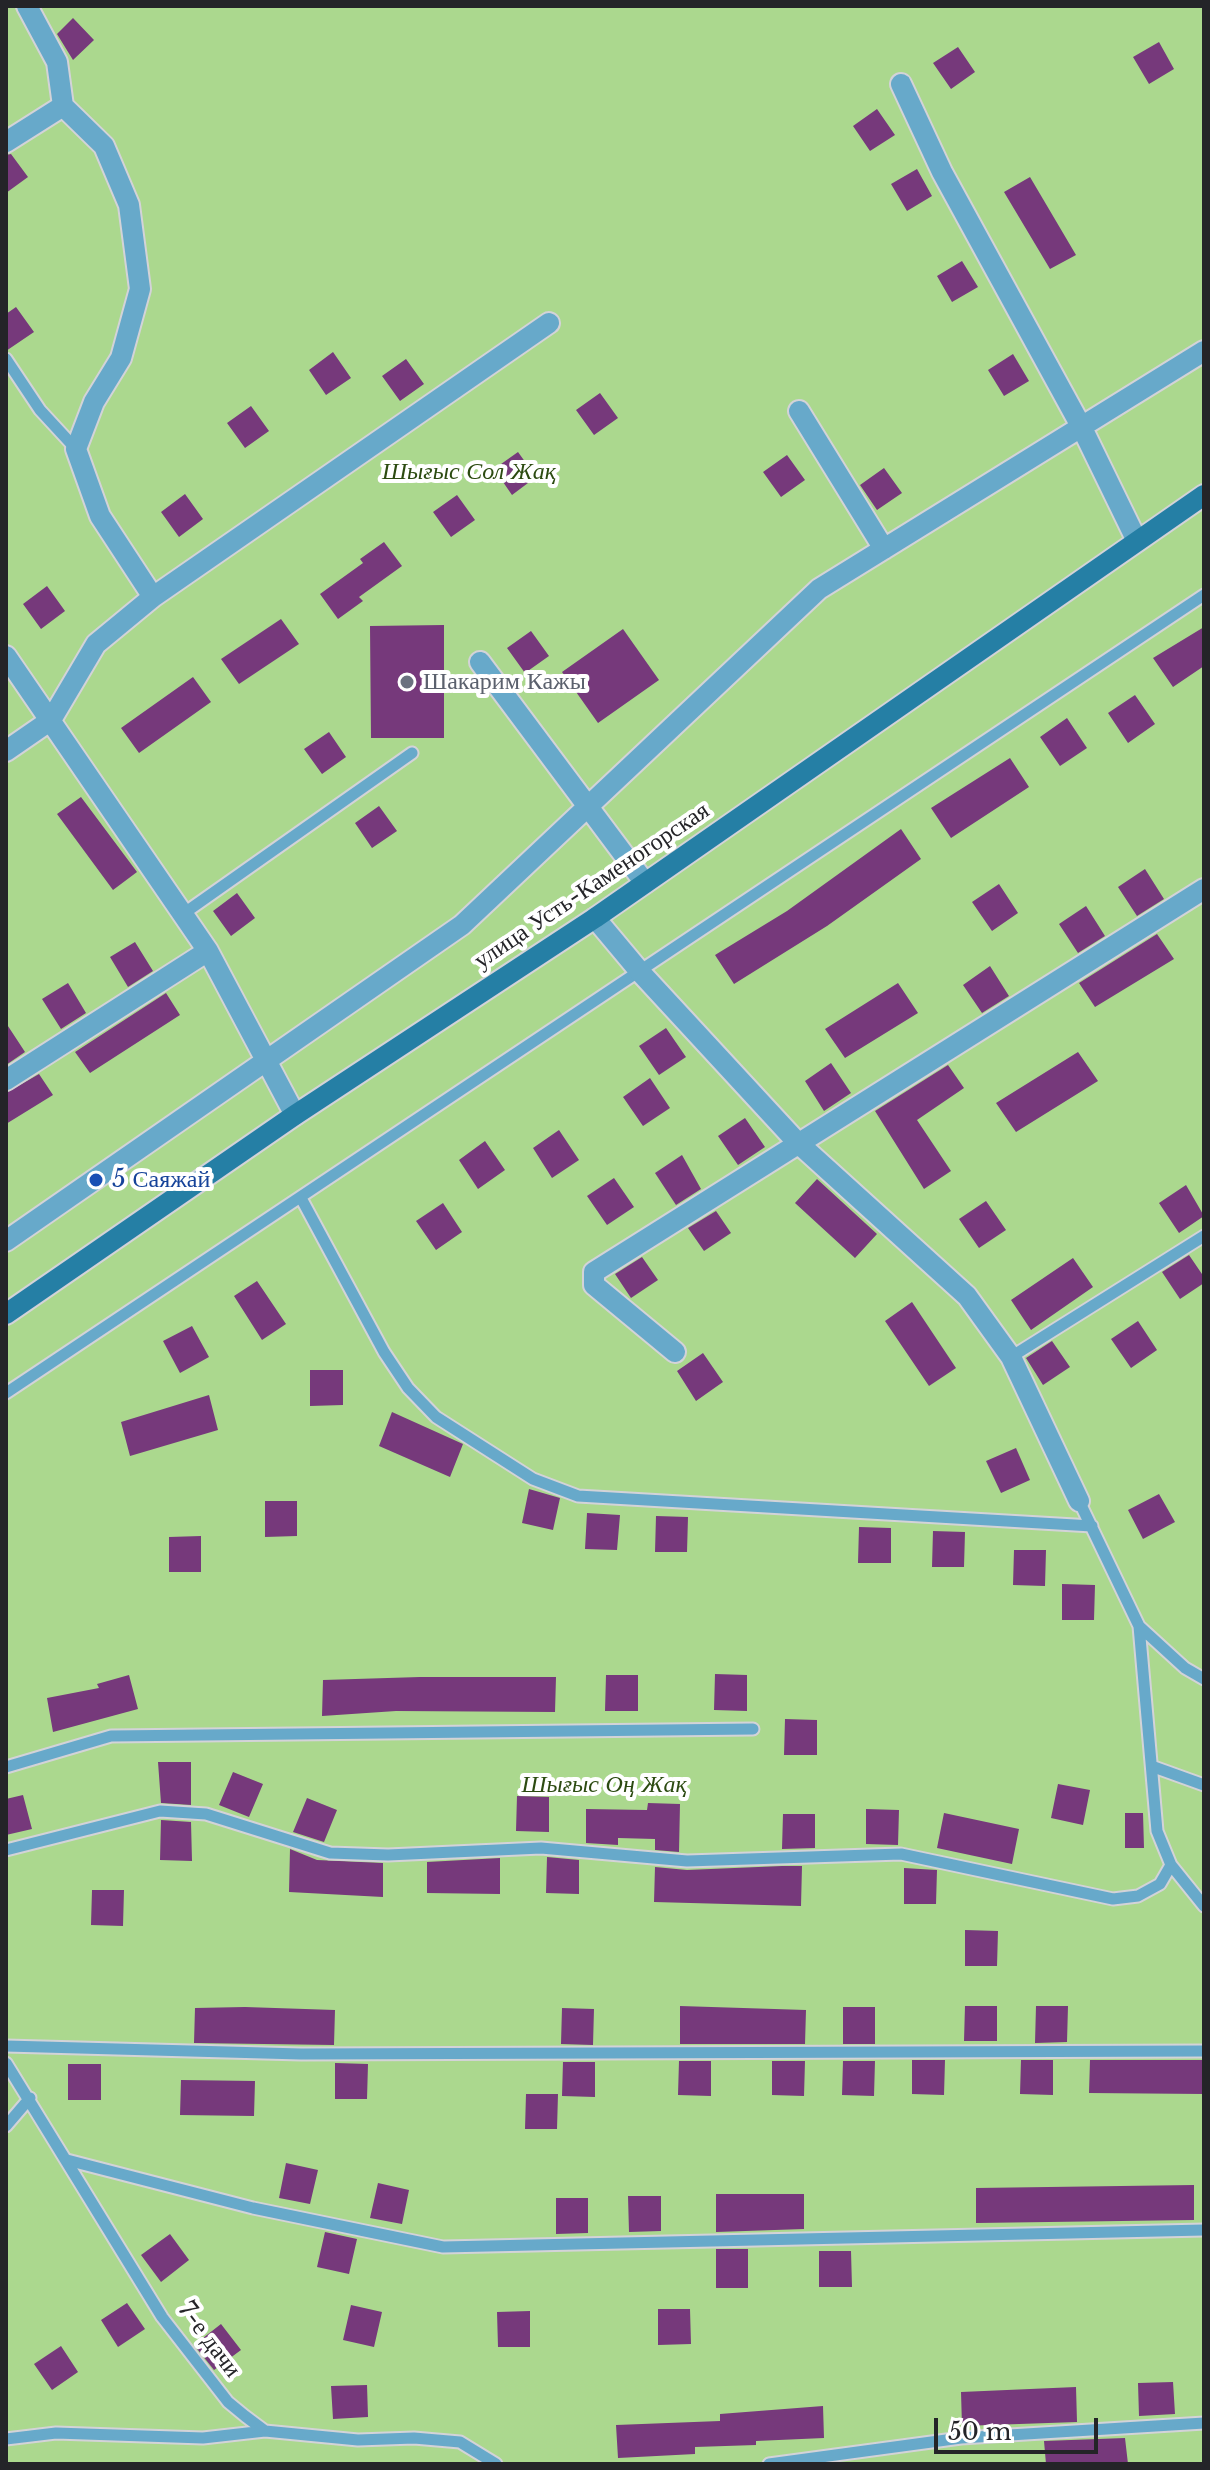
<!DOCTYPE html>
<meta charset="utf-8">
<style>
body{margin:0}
#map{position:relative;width:1210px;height:2470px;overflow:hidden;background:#f9f9ff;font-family:"Libre Baskerville",serif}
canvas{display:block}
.frame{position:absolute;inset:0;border:8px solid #242428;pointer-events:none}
.scale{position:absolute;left:934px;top:2418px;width:164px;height:36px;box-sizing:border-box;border:4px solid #242428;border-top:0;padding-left:10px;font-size:24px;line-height:28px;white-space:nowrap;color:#242428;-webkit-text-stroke:6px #fff;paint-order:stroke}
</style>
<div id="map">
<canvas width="1210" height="2470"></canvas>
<div class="frame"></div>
<div class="scale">50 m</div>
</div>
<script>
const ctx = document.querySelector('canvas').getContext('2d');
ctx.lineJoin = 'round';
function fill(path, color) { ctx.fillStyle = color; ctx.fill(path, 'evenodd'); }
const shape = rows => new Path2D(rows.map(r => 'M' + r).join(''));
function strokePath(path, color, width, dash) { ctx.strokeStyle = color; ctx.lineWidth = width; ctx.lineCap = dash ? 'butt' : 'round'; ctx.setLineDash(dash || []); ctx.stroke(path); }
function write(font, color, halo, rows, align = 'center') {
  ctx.font = font + ' "Libre Baskerville",serif'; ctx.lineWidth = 8; ctx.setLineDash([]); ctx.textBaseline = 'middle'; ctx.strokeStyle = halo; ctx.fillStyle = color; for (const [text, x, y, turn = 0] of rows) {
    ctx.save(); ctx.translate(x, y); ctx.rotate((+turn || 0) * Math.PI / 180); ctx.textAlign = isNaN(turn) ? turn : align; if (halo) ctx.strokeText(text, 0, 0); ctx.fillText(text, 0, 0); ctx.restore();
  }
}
fill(shape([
 [6,6,1204,6,1204,2464,6,2464]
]), '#abd88e');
fill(shape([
 [73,18,94,40,73,60,57,34],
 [1159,42,1174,69,1149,84,1133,57],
 [958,47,975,72,951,89,933,63],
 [877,109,895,135,870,151,853,126],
 [11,154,28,177,6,193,6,155],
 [917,169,932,196,907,211,891,184],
 [1030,177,1076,255,1050,269,1004,192],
 [962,261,978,287,952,302,937,276],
 [16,307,34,332,6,351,6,314],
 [333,352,351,378,326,395,309,370],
 [1013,354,1029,381,1004,396,988,370],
 [406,359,424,384,400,401,382,376],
 [600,393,618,418,594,435,576,410],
 [251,406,269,431,245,448,227,423],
 [518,452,536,477,512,495,494,469],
 [787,455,805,480,781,497,763,472],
 [884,468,902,493,877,510,860,485],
 [185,494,203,519,179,537,161,512],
 [457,495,475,520,451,537,433,512],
 [384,542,402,566,359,597,363,601,338,619,320,594,363,563,360,559],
 [47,586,65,611,41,629,23,604],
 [281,619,299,644,239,684,221,659],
 [444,625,444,738,371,738,370,626],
 [1204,627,1204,666,1173,687,1153,658],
 [623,629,659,680,598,723,562,672],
 [531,631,549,656,525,673,507,648],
 [193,677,211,702,139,753,121,728],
 [1135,695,1155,724,1128,743,1108,713],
 [1067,718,1087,748,1060,766,1040,737],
 [329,732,346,757,322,774,304,749],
 [1010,758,1029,787,951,838,931,808],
 [81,797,137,872,113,890,57,814],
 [379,806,397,831,372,848,355,823],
 [901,829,921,859,827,926,734,984,715,955,787,911],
 [1145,869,1164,899,1137,916,1118,887],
 [999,884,1018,913,992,931,972,902],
 [237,893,255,918,231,936,213,911],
 [1086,906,1105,936,1078,953,1059,924],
 [1157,934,1174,959,1095,1007,1079,983],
 [135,942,153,971,128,987,110,957],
 [990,966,1009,996,982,1013,963,985],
 [68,983,86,1013,61,1029,42,999],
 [898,983,918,1013,845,1058,825,1029],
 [166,993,180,1015,90,1073,75,1052],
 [6,1023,25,1052,6,1065],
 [666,1028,686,1057,659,1075,639,1046],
 [1078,1052,1098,1081,1016,1132,996,1103],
 [831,1063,851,1093,824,1111,805,1081],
 [948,1065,964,1088,917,1120,951,1171,924,1189,875,1111],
 [39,1074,53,1095,6,1124,6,1093],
 [650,1078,670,1108,643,1126,623,1097],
 [745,1118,765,1147,738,1165,718,1136],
 [559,1130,579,1160,552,1178,533,1148],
 [485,1141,505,1170,478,1189,459,1160],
 [682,1155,701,1189,676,1205,655,1173],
 [614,1178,634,1207,607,1225,587,1196],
 [817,1179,877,1234,855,1258,795,1203],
 [1186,1185,1204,1216,1179,1233,1159,1203],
 [986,1201,1006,1230,979,1248,959,1219],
 [443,1203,462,1232,436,1250,416,1221],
 [716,1211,731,1233,704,1251,688,1228],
 [1189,1255,1204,1277,1204,1283,1180,1299,1162,1272],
 [642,1257,658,1280,631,1298,615,1274],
 [1073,1258,1093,1287,1031,1330,1011,1300],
 [257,1281,286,1324,262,1340,234,1296],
 [912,1302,956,1368,929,1386,885,1321],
 [1138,1321,1157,1350,1131,1368,1111,1339],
 [192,1326,209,1357,180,1373,163,1341],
 [1052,1341,1070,1367,1043,1385,1026,1358],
 [703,1353,723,1382,696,1401,677,1371],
 [310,1370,343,1370,343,1405,310,1406],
 [209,1395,218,1430,130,1456,121,1422],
 [392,1412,463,1444,450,1477,379,1446],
 [1016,1448,1030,1480,1001,1493,986,1461],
 [529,1489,560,1498,553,1530,522,1523],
 [1159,1494,1175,1522,1143,1539,1128,1510],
 [265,1501,297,1501,297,1536,265,1537],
 [587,1513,620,1515,617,1550,585,1549],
 [656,1516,688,1517,687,1552,655,1552],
 [859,1527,891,1528,891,1563,858,1563],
 [933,1531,965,1532,964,1567,932,1567],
 [201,1536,201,1572,169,1572,169,1537],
 [1014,1550,1046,1550,1045,1586,1013,1585],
 [1062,1584,1095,1585,1094,1620,1062,1620],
 [715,1674,747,1675,747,1711,714,1710],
 [129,1675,138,1709,53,1732,47,1698,99,1688,97,1684],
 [606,1675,638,1675,638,1711,605,1711],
 [420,1677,556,1677,555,1712,396,1711,322,1716,323,1680],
 [785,1719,817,1720,817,1755,784,1755],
 [158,1762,191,1762,191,1805,161,1803],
 [233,1772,263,1784,249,1817,219,1805],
 [1058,1784,1090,1790,1083,1825,1051,1818],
 [23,1795,32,1829,6,1835,6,1799],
 [517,1796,549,1797,549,1832,516,1831],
 [307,1798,337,1810,324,1842,293,1832],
 [648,1803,680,1804,679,1852,655,1850,655,1839,618,1838,618,1845,586,1843,586,1809,647,1810],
 [866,1809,899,1810,898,1845,866,1844],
 [944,1813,1019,1829,1012,1864,937,1848],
 [1125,1813,1143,1813,1144,1848,1125,1848],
 [783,1814,815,1814,815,1848,782,1849],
 [161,1820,191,1822,192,1861,160,1860],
 [290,1849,317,1860,383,1863,383,1897,289,1892],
 [547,1857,579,1860,579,1894,546,1893],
 [500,1858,500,1894,427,1893,427,1862],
 [782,1866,802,1866,801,1906,654,1902,655,1867,687,1870],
 [904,1868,937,1870,936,1904,904,1904],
 [92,1890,124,1890,123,1926,91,1925],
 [965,1930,998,1931,997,1966,965,1966],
 [680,2006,806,2010,805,2044,680,2044],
 [965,2006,997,2006,997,2041,964,2041],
 [1036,2006,1068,2006,1067,2042,1035,2043],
 [245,2007,335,2010,334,2045,194,2043,195,2008],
 [843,2007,875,2007,875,2044,843,2044],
 [562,2008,594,2009,593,2045,561,2044],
 [912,2060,945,2060,944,2095,912,2094],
 [1021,2060,1053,2060,1053,2095,1020,2094],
 [1090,2060,1204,2060,1204,2094,1089,2093],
 [679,2061,711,2061,711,2096,678,2095],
 [772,2061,805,2061,804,2096,772,2095],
 [843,2061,875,2061,874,2096,842,2095],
 [563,2062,595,2062,595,2097,562,2096],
 [335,2063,368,2064,367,2099,335,2099],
 [68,2064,101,2064,101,2100,68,2100],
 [181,2080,255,2081,254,2116,180,2115],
 [526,2094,558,2094,557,2129,525,2129],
 [286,2163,318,2170,310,2204,279,2198],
 [378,2183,409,2190,402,2224,370,2218],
 [1194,2185,1194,2220,976,2223,976,2188],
 [716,2194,804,2194,804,2229,716,2232],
 [628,2196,661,2196,661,2231,629,2232],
 [556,2198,588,2198,588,2233,556,2234],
 [325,2232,357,2239,349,2274,317,2267],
 [170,2234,189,2260,161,2282,141,2255],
 [716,2249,748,2249,748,2288,716,2288],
 [819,2251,851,2251,852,2287,819,2287],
 [127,2303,145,2329,118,2347,101,2320],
 [351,2305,382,2312,374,2347,343,2340],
 [658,2309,690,2309,691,2344,658,2345],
 [530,2311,530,2347,498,2347,497,2312],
 [221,2324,241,2350,214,2370,194,2345],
 [61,2346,78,2372,52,2390,34,2364],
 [1173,2382,1175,2414,1139,2416,1138,2383],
 [367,2385,368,2417,333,2419,331,2386],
 [1076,2387,1077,2422,962,2426,961,2392],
 [823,2406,824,2438,756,2441,756,2445,695,2447,695,2454,618,2458,616,2425,720,2421,720,2414],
 [1125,2438,1128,2464,1046,2464,1044,2441]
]), '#76397b');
const lane = shape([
 [6,359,40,410,76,449],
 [183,914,412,753],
 [301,1198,384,1352,408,1388,436,1417,533,1479,578,1496,1092,1526],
 [1011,1357,1204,1236],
 [6,1393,1204,595],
 [1079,1501,1139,1626,1185,1668,1204,1679],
 [1139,1626,1157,1831,1171,1865,1204,1906],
 [6,1767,111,1736,753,1729],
 [1154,1767,1204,1785],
 [6,1850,160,1811,206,1814,330,1853,388,1855,541,1848,687,1861,901,1854,1113,1899,1138,1896,1160,1884,1171,1865],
 [6,2046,301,2054,1204,2051],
 [6,2063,162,2317,228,2402,245,2416,265,2431,358,2440,414,2438,460,2442,496,2464],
 [6,2126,30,2098],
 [67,2160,253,2208,443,2247,1204,2230],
 [6,2439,56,2433,203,2438,265,2431],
 [769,2464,961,2438,1204,2423]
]);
const street = shape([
 [901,84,942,172,1082,428,1137,541],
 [63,106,104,146,129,205,140,289,121,358,94,402,76,449,100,516,153,597],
 [6,142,63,106,57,62,27,6],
 [799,411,884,549],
 [6,656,208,951,295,1115],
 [480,662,645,883],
 [6,751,51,720,96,644,153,597,549,323],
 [595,918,641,973,797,1142,967,1296,1011,1357,1079,1501],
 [6,1080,208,951],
 [6,1241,462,925,819,589,1204,351],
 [675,1352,594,1285,594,1272,1204,889]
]);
const secondary = shape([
 [6,1314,295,1115,595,918,1204,495]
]);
strokePath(lane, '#d3d3d8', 15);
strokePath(street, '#d3d3d8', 24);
strokePath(secondary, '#d3d3d8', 24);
strokePath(lane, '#67a9ca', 11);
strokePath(street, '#67a9ca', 20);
strokePath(secondary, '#257fa5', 20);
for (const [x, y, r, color] of [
 [407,682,8,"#6b7280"],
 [96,1180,8,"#1a4fb4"]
]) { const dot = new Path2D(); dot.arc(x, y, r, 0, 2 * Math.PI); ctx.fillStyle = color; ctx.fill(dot); strokePath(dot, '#fff', 3); }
write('italic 24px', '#2c4b11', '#fff', [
 ["Шығыс Сол Жақ",469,472],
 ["Шығыс Оң Жақ",604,1785]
]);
write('24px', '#5b616d', '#fff', [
 ["Шакарим Кажы",423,682]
], 'left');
write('24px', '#242428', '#fff', [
 ["улица Усть-Каменогорская",592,886,-34],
 ["7-е дачи",209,2340,53]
]);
write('24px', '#164399', '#fff', [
 ["5 Саяжай",112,1180]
], 'left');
</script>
